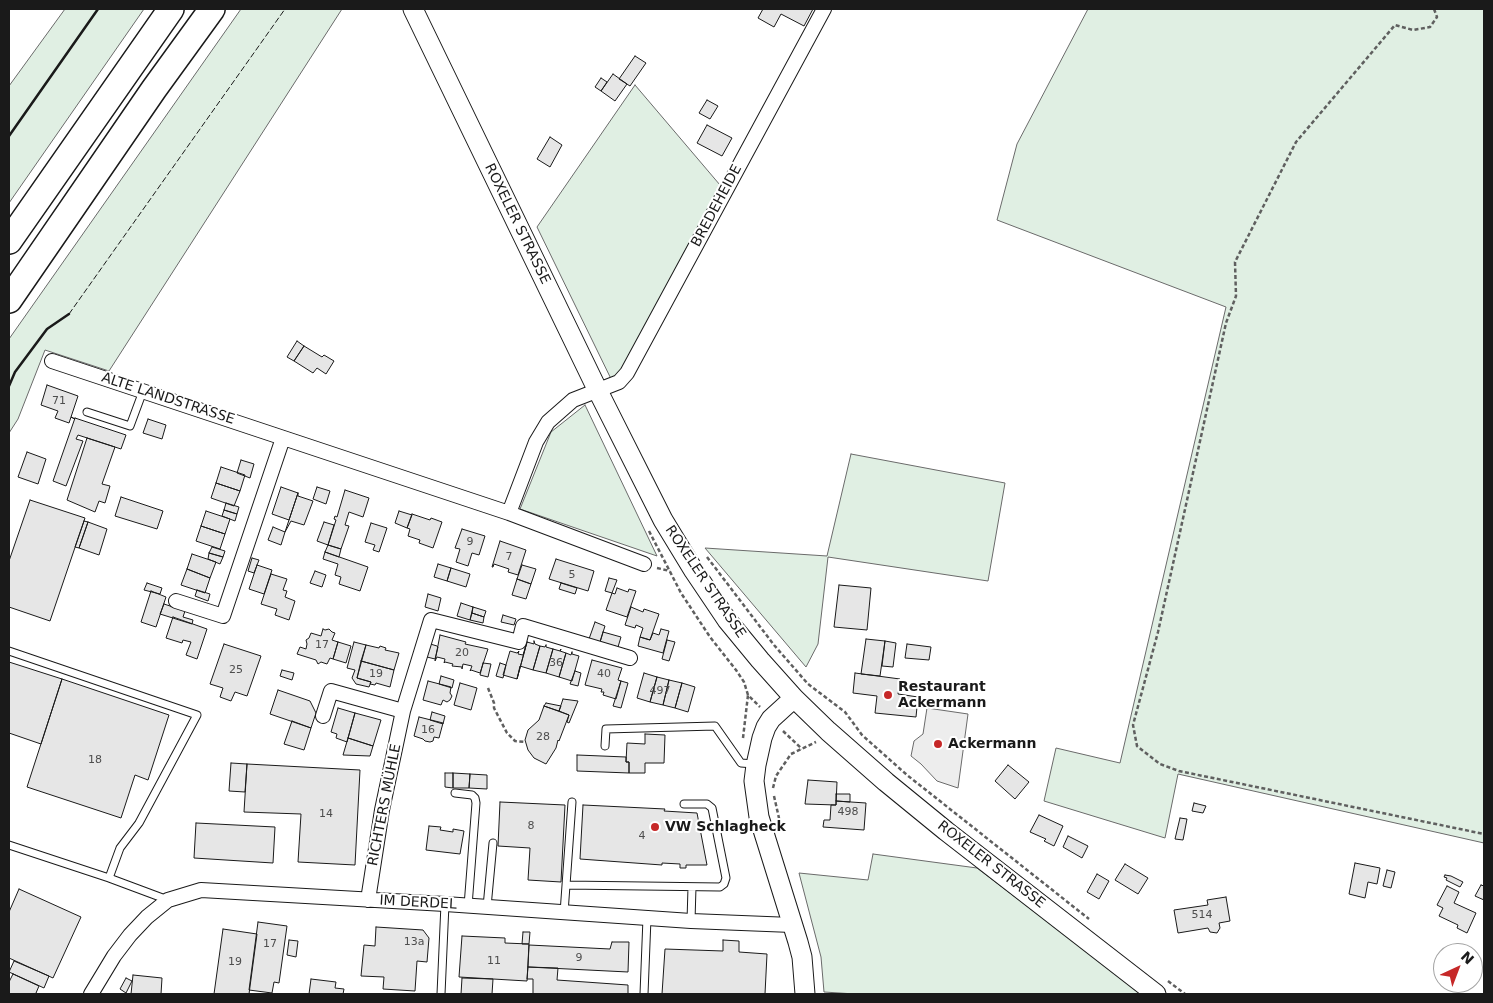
<!DOCTYPE html>
<html>
<head>
<meta charset="utf-8">
<style>
  body { margin:0 }
  #map { position:relative; width:1493px; height:1003px; overflow:hidden; background:#fff; font-family:"DejaVu Sans",sans-serif }
  canvas { display:block }
  .frame { position:absolute; inset:0; border:10px solid #1a1a1a; pointer-events:none }
  .north { position:absolute; left:1433px; top:943px; width:50px; height:50px; box-sizing:border-box; background:#fff; border:1px solid #a3a3a3; border-radius:50%; rotate:43deg; font-size:14px; font-weight:700; line-height:20px; text-align:center; color:#1a1a1a }
  .north::after { content:''; display:block; margin:auto; width:18px; height:22px; background:#c62828; clip-path:polygon(50% 0,100% 100%,50% 72%,0 100%) }
</style>
</head>
<body>
<div id="map">
<canvas width="1493" height="1003"></canvas>
<div class="frame"></div>
<div class="north">N</div>
</div>
<script>
const ctx = document.querySelector('canvas').getContext('2d');
ctx.lineJoin = 'round';
function fill(path, color) {
  ctx.fillStyle = color;
  ctx.fill(path, 'evenodd');
}
function shape(rows) {
  const path = new Path2D();
  for (const r of rows) {
    path.moveTo(r[0], r[1]);
    for (let i = 2; i < r.length; i += 2) path.lineTo(r[i], r[i + 1]);
  }
  return path;
}
function stroke(path, color, width, dash) {
  ctx.strokeStyle = color;
  ctx.lineWidth = width;
  ctx.lineCap = dash ? 'butt' : 'round';
  ctx.setLineDash(dash || []);
  ctx.stroke(path);
}
function write(font, color, halo, rows, align = 'center') {
  ctx.font = font + ' "DejaVu Sans",sans-serif';
  ctx.lineWidth = 4;
  ctx.setLineDash([]);
  ctx.textBaseline = 'middle';
  ctx.strokeStyle = halo;
  ctx.fillStyle = color;
  for (const [text, x, y, turn = 0] of rows) {
    ctx.save();
    ctx.translate(x, y);
    ctx.rotate((+turn || 0) * Math.PI / 180);
    ctx.textAlign = isNaN(turn) ? turn : align;
    if (halo) ctx.strokeText(text, 0, 0);
    ctx.fillText(text, 0, 0);
    ctx.restore();
  }
}
const green = shape([
  [65,9,144,9,9,203,9,86,65,9],
  [241,9,342,9,109,371,45,350,18,419,9,433,9,339,241,9],
  [1088,9,1484,9,1484,843,1178,774,1165,838,1044,801,1056,748,1120,763,1226,307,997,220,1017,144,1088,9],
  [635,85,720,185,614,385,537,227,635,85],
  [585,405,657,556,520,509,551,432,585,405],
  [851,454,1005,483,988,581,828,557,818,644,806,667,705,548,827,556,851,454],
  [873,854,977,868,1143,994,855,994,824,992,821,957,799,873,868,880,873,854]
]);
fill(green, '#e0efe3');
stroke(green, '#6a6a6a', 1);
const parking = shape([
  [927,708,968,714,958,788,937,781,921,764,911,756,914,741,923,734,927,708]
]);
fill(parking, '#ededed');
stroke(parking, '#6a6a6a', 1);
const building = shape([
  [763,9,813,9,804,26,781,14,774,27,758,18,763,9],
  [635,56,646,63,630,86,619,79,635,56],
  [613,74,627,84,615,101,601,91,613,74],
  [601,78,607,82,601,91,595,87,601,78],
  [707,100,718,106,710,119,699,113,707,100],
  [707,125,732,138,722,156,697,143,707,125],
  [550,137,562,145,550,167,537,159,550,137],
  [297,341,304,346,294,361,287,357,297,341],
  [304,346,322,357,324,355,334,361,326,374,317,368,313,373,294,361,304,346],
  [47,385,78,396,71,417,75,419,71,417,69,423,55,418,58,411,41,405,47,385],
  [75,418,126,435,121,449,78,435,76,439,83,441,66,486,53,481,75,418],
  [148,419,166,425,162,439,143,433,148,419],
  [87,438,115,447,102,484,110,486,105,503,99,501,95,512,67,500,87,438],
  [27,452,46,459,38,484,18,477,27,452],
  [241,460,254,464,250,478,237,473,241,460],
  [221,467,245,475,240,491,216,483,221,467],
  [216,483,240,491,234,506,211,498,216,483],
  [281,487,298,493,289,520,272,514,281,487],
  [317,487,330,491,326,504,313,499,317,487],
  [345,490,369,498,363,517,349,512,345,525,349,526,341,549,328,545,336,520,334,519,335,516,337,517,345,490],
  [298,493,298,496,313,501,304,525,291,521,285,532,298,493],
  [121,497,163,511,157,529,115,516,121,497],
  [30,500,85,518,50,621,9,607,9,561,30,500],
  [226,503,239,507,237,514,224,510,226,503],
  [224,510,237,514,235,521,222,516,224,510],
  [206,511,230,519,225,534,201,526,206,511],
  [399,511,412,515,407,528,395,523,399,511],
  [412,514,430,520,431,518,442,522,433,548,419,543,420,540,408,536,410,529,407,528,412,514],
  [84,521,88,522,79,548,75,547,84,521],
  [88,522,107,529,99,555,79,548,88,522],
  [324,522,334,525,328,545,317,541,324,522],
  [371,523,387,528,379,552,373,550,375,545,365,542,371,523],
  [201,526,225,534,220,549,196,541,201,526],
  [273,527,285,532,281,545,268,540,273,527],
  [462,529,485,536,479,555,472,553,468,566,456,562,460,549,455,548,462,529],
  [500,541,526,550,518,575,508,572,509,569,494,564,493,567,492,567,500,541],
  [328,545,341,549,339,557,325,552,328,545],
  [212,547,225,551,223,557,209,553,212,547],
  [325,552,368,567,360,591,339,584,341,577,335,575,338,564,323,559,325,552],
  [209,553,223,557,220,564,208,559,209,553],
  [192,554,216,562,210,578,187,569,192,554],
  [252,558,259,560,254,573,248,571,252,558],
  [556,559,594,571,588,591,549,579,556,559],
  [438,564,451,568,447,581,434,577,438,564],
  [257,565,272,570,264,594,249,589,257,565],
  [522,565,536,569,531,584,517,579,522,565],
  [451,568,470,574,466,587,447,581,451,568],
  [187,569,210,578,205,593,181,585,187,569],
  [315,571,326,575,322,587,310,583,315,571],
  [271,574,287,579,283,590,287,591,285,597,295,601,289,620,275,615,277,609,261,604,271,574],
  [609,578,617,580,612,593,605,591,609,578],
  [517,579,531,584,526,599,512,595,517,579],
  [147,583,162,588,160,594,144,590,147,583],
  [561,583,577,588,575,594,559,589,561,583],
  [839,585,871,588,867,630,834,627,839,585],
  [617,588,628,592,629,589,636,591,627,617,606,610,612,593,615,594,617,588],
  [197,590,210,594,208,601,195,596,197,590],
  [151,591,166,597,156,627,141,622,151,591],
  [428,594,441,598,438,611,425,607,428,594],
  [461,603,473,607,470,620,457,616,461,603],
  [164,604,185,611,183,617,193,620,192,624,160,614,164,604],
  [473,607,486,611,484,617,472,613,473,607],
  [631,607,643,612,644,609,659,614,650,640,640,637,643,628,636,625,635,628,625,625,631,607],
  [472,613,484,617,483,623,470,620,472,613],
  [503,615,516,619,514,625,501,622,503,615],
  [173,617,207,629,197,659,186,655,191,642,183,640,182,643,166,638,173,617],
  [595,622,605,626,600,642,589,639,595,622],
  [323,629,325,630,329,629,332,632,335,633,332,640,338,642,333,659,330,658,327,664,321,662,318,664,316,660,297,654,300,647,306,649,307,644,306,640,309,638,311,633,321,636,323,629],
  [661,629,669,631,663,653,638,646,640,637,650,640,653,633,659,635,661,629],
  [603,632,621,637,618,647,600,642,603,632],
  [440,635,466,642,465,644,488,649,480,673,471,670,470,671,472,666,463,664,462,669,462,667,452,666,453,664,445,662,444,663,445,659,437,657,435,661,440,635],
  [866,639,885,641,880,676,861,674,866,639],
  [667,640,675,642,669,661,662,659,667,640],
  [534,641,535,644,540,646,533,670,520,666,517,679,527,642,534,644,534,641],
  [885,641,896,643,893,667,882,666,885,641],
  [338,642,351,646,346,663,333,659,338,642],
  [354,642,366,645,357,678,371,682,369,687,356,684,352,678,355,670,347,668,354,642],
  [527,642,517,679,503,675,510,651,517,653,519,651,518,654,523,655,527,642],
  [427,643,437,646,438,647,435,659,423,656,427,643],
  [224,644,261,656,247,696,235,692,231,701,220,697,223,688,210,684,224,644],
  [907,644,931,647,929,660,905,658,907,644],
  [366,645,379,648,380,646,386,648,385,650,399,653,394,670,361,661,366,645],
  [546,645,546,647,553,649,546,673,533,670,540,646,545,647,546,645],
  [553,649,560,651,561,649,560,651,566,653,559,677,546,673,553,649],
  [572,652,572,654,579,656,572,681,559,677,566,653,571,655,572,652],
  [592,660,622,668,618,680,621,681,616,699,603,695,604,692,601,692,602,689,585,685,592,660],
  [361,661,394,670,390,687,376,683,375,685,370,684,371,682,357,678,361,661],
  [9,662,62,679,41,744,9,733,9,662],
  [483,663,491,664,488,677,480,675,483,663],
  [500,663,506,665,503,678,496,676,500,663],
  [282,670,294,673,292,680,280,676,282,670],
  [575,671,581,673,578,686,570,684,575,671],
  [644,673,657,677,650,702,637,698,644,673],
  [855,673,900,679,898,694,918,697,916,717,875,713,877,696,853,693,855,673],
  [441,676,454,680,452,688,439,684,441,676],
  [657,677,669,680,663,705,650,702,657,677],
  [62,679,169,715,148,780,135,775,121,818,27,787,62,679],
  [669,680,682,683,675,708,663,705,669,680],
  [428,681,451,687,450,693,452,696,450,700,447,702,443,700,441,705,423,700,428,681],
  [621,681,628,683,621,708,613,706,621,681],
  [460,683,477,688,471,710,454,705,460,683],
  [682,683,695,687,688,712,675,708,682,683],
  [278,690,310,701,316,713,311,728,270,714,278,690],
  [563,699,578,701,569,723,567,722,569,715,559,711,563,699],
  [546,703,561,706,559,711,544,706,546,703],
  [544,706,569,715,559,741,558,740,556,748,546,764,534,758,528,750,525,740,528,730,539,720,544,706],
  [338,708,355,713,347,742,336,738,337,734,331,732,338,708],
  [432,712,445,716,443,724,430,720,432,712],
  [355,713,381,720,373,746,348,738,355,713],
  [419,717,443,723,439,738,434,737,433,741,430,742,425,741,423,739,414,736,419,717],
  [292,721,311,728,304,750,284,744,292,721],
  [645,734,665,735,664,763,645,763,645,773,629,773,629,762,626,762,627,743,645,744,645,734],
  [348,738,373,746,370,756,343,755,348,738],
  [577,755,626,757,626,762,629,762,629,773,577,771,577,755],
  [231,763,247,764,245,792,229,791,231,763],
  [247,764,360,770,355,865,298,862,301,814,244,812,247,764],
  [1008,765,1029,782,1015,799,995,781,1008,765],
  [445,773,453,773,453,788,445,787,445,773],
  [453,773,470,774,469,788,453,788,453,773],
  [470,774,487,775,487,789,469,788,470,774],
  [808,780,837,782,836,805,805,804,808,780],
  [836,794,850,794,850,802,836,801,836,794],
  [836,801,866,803,864,830,823,827,824,820,830,820,831,805,836,805,836,801],
  [500,802,565,805,561,882,528,880,530,848,498,846,500,802],
  [1194,803,1206,806,1203,813,1192,811,1194,803],
  [583,805,665,809,664,811,697,813,707,865,686,865,686,868,680,868,680,864,662,863,662,865,580,859,583,805],
  [1039,815,1063,826,1054,846,1044,841,1046,839,1030,832,1039,815],
  [1180,818,1187,819,1183,840,1175,839,1180,818],
  [196,823,275,827,273,863,194,858,196,823],
  [429,826,441,827,440,830,453,832,453,829,464,831,460,854,426,850,429,826],
  [1068,836,1088,846,1082,858,1063,847,1068,836],
  [1355,863,1380,868,1377,884,1368,882,1365,898,1349,894,1355,863],
  [1125,864,1148,878,1138,894,1115,880,1125,864],
  [1387,870,1395,872,1391,888,1383,886,1387,870],
  [1097,874,1109,881,1099,899,1087,892,1097,874],
  [1445,875,1451,876,1463,882,1460,887,1446,880,1447,878,1444,877,1445,875],
  [1481,885,1484,886,1484,900,1475,896,1481,885],
  [1447,886,1459,892,1454,903,1476,913,1467,933,1457,928,1458,925,1439,916,1443,908,1437,905,1447,886],
  [19,889,81,917,53,978,9,958,9,912,19,889],
  [1226,897,1230,921,1219,923,1220,928,1217,933,1210,932,1208,928,1178,933,1174,910,1208,905,1207,900,1226,897],
  [258,922,287,926,279,983,274,982,272,993,249,990,258,922],
  [376,927,423,930,429,938,427,962,417,961,415,991,383,989,384,977,361,976,364,945,375,946,376,927],
  [223,929,257,934,249,994,214,994,223,929],
  [523,932,530,932,529,944,522,944,523,932],
  [462,936,505,938,505,943,529,944,527,981,459,977,462,936],
  [289,940,298,941,296,957,287,955,289,940],
  [723,940,739,941,739,952,767,954,765,994,662,994,665,949,723,951,723,940],
  [612,942,629,942,628,972,528,967,529,945,610,949,612,942],
  [14,961,49,976,44,988,9,972,14,961],
  [528,967,558,968,557,980,628,985,628,994,533,994,533,979,527,979,528,967],
  [13,974,39,986,36,993,38,994,9,994,9,982,13,974],
  [133,975,162,978,161,994,131,994,133,975],
  [126,978,132,981,126,993,120,989,126,978],
  [462,978,493,979,492,994,461,994,462,978],
  [311,979,336,982,335,988,344,989,343,994,309,994,311,979]
]);
fill(building, '#e6e6e6');
stroke(building, '#1a1a1a', 1);
const lane = shape([
  [87,412,130,426,143,391],
  [9,651,197,715,139,823,120,848,109,878],
  [605,746,606,729,715,726,741,763,754,764],
  [455,793,472,795,475,798,476,803,468,906],
  [9,845,109,878,168,900],
  [566,885,720,887,724,884,726,878,712,808,707,804,684,804],
  [487,907,493,843],
  [564,913,572,802],
  [691,921,692,887],
  [441,994,445,904],
  [644,994,647,918]
]);
const street = shape([
  [52,361,509,513,644,564],
  [509,513,536,442,548,422,573,400,619,382,627,373,824,9],
  [176,601,223,616,283,438],
  [323,716,331,691,403,711],
  [368,900,382,810,403,711,431,620,519,642,523,626,630,658],
  [91,994,114,956,130,935,147,917,168,900,201,890,445,904,691,921,792,925]
]);
const secondary = shape([
  [413,9,598,391,663,520,694,571,727,620,760,660,794,698,828,731,886,782,946,831,1156,994],
  [794,698,771,719,766,727,762,738,756,765,754,781,759,817,798,942,802,957,805,994]
]);
const highway = shape([
  [9,241,171,9],
  [9,300,154,89,212,9]
]);
stroke(lane, '#1a1a1a', 9);
stroke(street, '#1a1a1a', 16);
stroke(secondary, '#1a1a1a', 21);
stroke(highway, '#1a1a1a', 28);
stroke(shape([
  [1434,9,1437,17,1430,27,1413,30,1395,25,1296,142,1235,262,1236,296,1226,323,1158,632,1133,725,1137,746,1160,764,1179,771,1484,834],
  [649,531,681,593,710,637,736,670,744,682,748,695,760,707],
  [707,557,774,645,808,684,845,712,862,735,907,775,1089,919],
  [657,568,670,571],
  [488,688,494,703,494,708,507,733,515,741,526,742],
  [783,731,802,749],
  [743,738,748,695],
  [773,788,776,776,791,754,816,742],
  [774,796,781,827],
  [1168,981,1185,994]
]), '#5f5f5f', 2.5, [4, 2.5]);
stroke(lane, '#fff', 7);
stroke(street, '#fff', 14);
stroke(secondary, '#fff', 19);
stroke(highway, '#fff', 25);
stroke(shape([
  [69,314,285,9]
]), '#1a1a1a', 1, [6, 2.5]);
stroke(shape([
  [9,136,98,9],
  [9,386,15,372,47,329,69,314]
]), '#1a1a1a', 2.5);
for (const [x, y, r, color] of [
  [888,695,5,"#c62828"],
  [938,744,5,"#c62828"],
  [655,827,5,"#c62828"]
]) {
  const dot = new Path2D();
  dot.arc(x, y, r, 0, 2 * Math.PI);
  ctx.fillStyle = color;
  ctx.fill(dot);
  stroke(dot, '#fff', 2);
}
write('11px', '#4d4d4d', null, [
  ["71",59,401],
  ["9",470,542],
  ["7",509,557],
  ["5",572,575],
  ["17",322,645],
  ["20",462,653],
  ["36",556,663],
  ["25",236,670],
  ["19",376,674],
  ["40",604,674],
  ["497",660,691],
  ["16",428,730],
  ["28",543,737],
  ["18",95,760],
  ["498",848,812],
  ["14",326,814],
  ["8",531,826],
  ["4",642,836],
  ["514",1202,915],
  ["13a",414,942],
  ["17",270,944],
  ["9",579,958],
  ["11",494,961],
  ["19",235,962]
]);
write('14px', '#1a1a1a', '#fff', [
  ["BREDEHEIDE",717,206,-62],
  ["ROXELER STRASSE",517,224,64],
  ["ALTE LANDSTRASSE",168,399,18],
  ["ROXELER STRASSE",705,582,56],
  ["RICHTERS MÜHLE",385,805,-79],
  ["ROXELER STRASSE",991,865,38],
  ["IM DERDEL",418,903,3]
]);
write('bold 14px', '#1a1a1a', '#fff', [
  ["Restaurant",898,687],
  ["Ackermann",898,703],
  ["Ackermann",948,744],
  ["VW Schlagheck",665,827]
], 'left');
</script>
</body>
</html>
